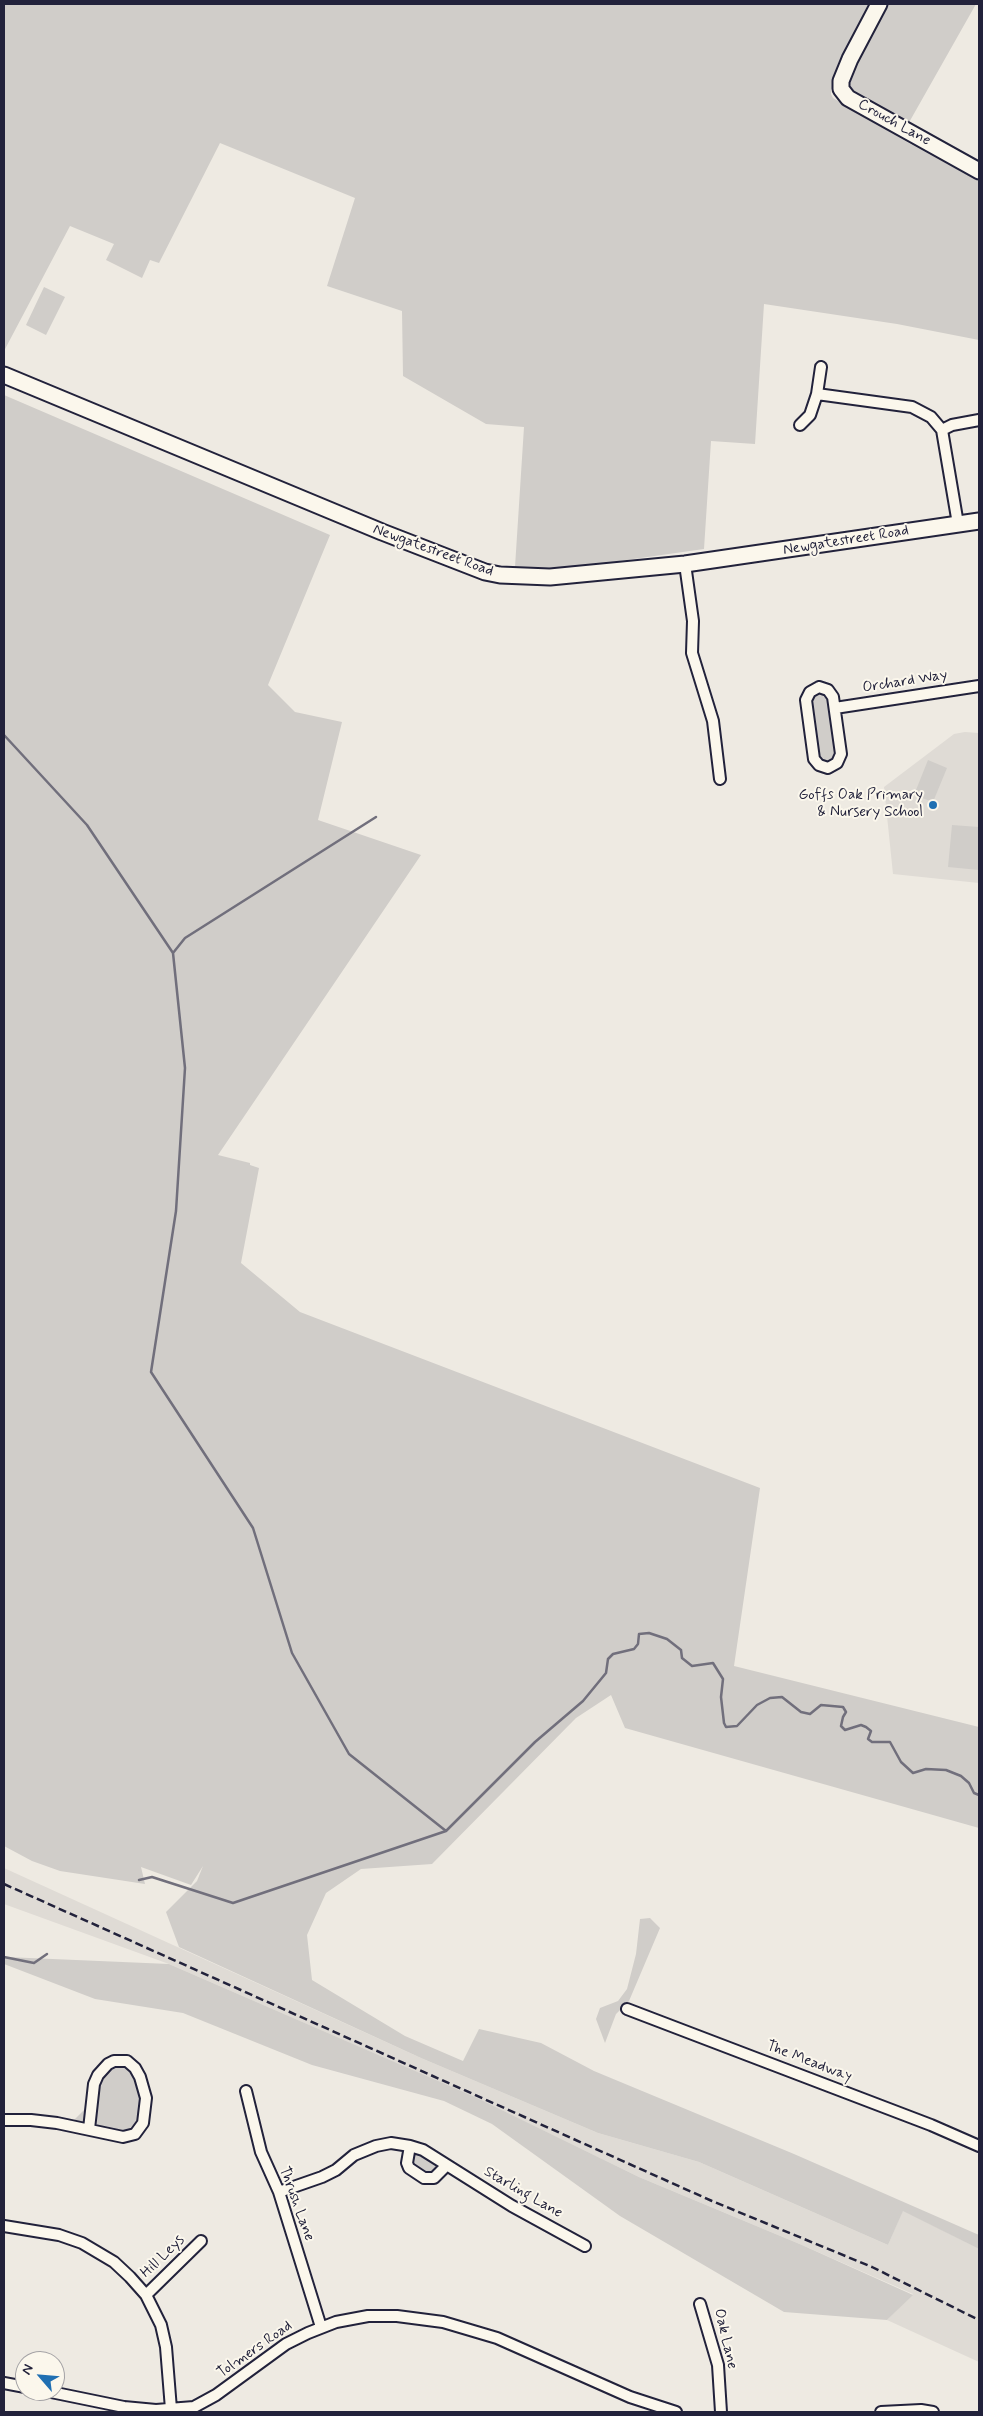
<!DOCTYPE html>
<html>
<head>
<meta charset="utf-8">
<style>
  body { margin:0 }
  #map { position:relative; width:983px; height:2416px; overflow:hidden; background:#eeeae2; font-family:Mynerve,sans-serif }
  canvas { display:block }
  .frame { position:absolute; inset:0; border:5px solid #22223b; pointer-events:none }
  .north { position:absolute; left:15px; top:2351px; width:50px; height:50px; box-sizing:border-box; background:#fbf7ec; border:1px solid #a4a2a5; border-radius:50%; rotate:297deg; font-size:14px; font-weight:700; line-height:20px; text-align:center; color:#22223b }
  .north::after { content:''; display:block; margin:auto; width:18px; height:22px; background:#1f6fb2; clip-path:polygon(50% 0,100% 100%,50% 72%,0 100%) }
</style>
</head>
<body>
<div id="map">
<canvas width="983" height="2416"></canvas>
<div class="frame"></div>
<div class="north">N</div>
</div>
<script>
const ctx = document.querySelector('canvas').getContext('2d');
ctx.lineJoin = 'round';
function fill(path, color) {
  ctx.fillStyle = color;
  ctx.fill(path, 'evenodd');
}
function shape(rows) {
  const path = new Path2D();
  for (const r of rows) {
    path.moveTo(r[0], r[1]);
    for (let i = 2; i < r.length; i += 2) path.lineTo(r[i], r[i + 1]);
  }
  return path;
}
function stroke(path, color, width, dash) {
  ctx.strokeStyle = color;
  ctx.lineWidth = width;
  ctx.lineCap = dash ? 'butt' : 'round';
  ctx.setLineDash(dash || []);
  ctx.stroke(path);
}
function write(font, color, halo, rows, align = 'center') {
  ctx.font = font + ' Mynerve,sans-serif';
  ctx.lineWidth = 4;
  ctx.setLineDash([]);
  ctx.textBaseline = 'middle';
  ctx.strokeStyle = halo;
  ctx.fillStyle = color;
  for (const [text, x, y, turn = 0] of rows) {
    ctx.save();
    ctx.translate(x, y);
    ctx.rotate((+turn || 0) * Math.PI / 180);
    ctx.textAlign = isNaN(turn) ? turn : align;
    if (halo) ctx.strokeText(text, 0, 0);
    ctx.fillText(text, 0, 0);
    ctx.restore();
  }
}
fill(shape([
  [965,732,979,733,979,883,893,874,884,787,954,734],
  [4,1868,421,2058,598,2133,699,2162,888,2245,903,2210,979,2249,979,2362,887,2320,913,2294,802,2245,639,2177,474,2097,169,1964,4,1904]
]), '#dfdbd5');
fill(shape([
  [4,4,875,4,831,90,831,94,833,98,907,142,979,181,979,340,897,324,764,304,755,444,711,441,704,549,591,565,532,569,515,567,524,427,486,424,403,376,402,311,327,286,355,198,220,143,159,263,150,260,142,278,106,260,114,244,70,226,4,351,4,119,5,115,4,114],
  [888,4,976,4,907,126,851,94,847,82],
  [44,287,65,297,46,335,26,325],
  [4,395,330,535,268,685,295,712,342,722,318,820,421,855,218,1155,250,1163,250,1165,259,1168,241,1263,300,1312,760,1488,734,1666,979,1727,979,1828,625,1728,611,1695,576,1718,432,1864,361,1869,326,1893,307,1935,312,1980,405,2036,463,2061,479,2029,541,2043,594,2071,794,2154,979,2235,979,2249,903,2211,888,2245,699,2162,598,2133,421,2058,179,1947,166,1912,197,1881,203,1866,191,1885,141,1867,145,1884,60,1871,32,1861,4,1846],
  [818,693,825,694,829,698,837,754,834,761,827,764,819,759,811,702,814,696],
  [928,760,947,768,933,802,914,795],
  [952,825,979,827,979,870,948,867],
  [650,1918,660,1928,629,2001,616,2014,605,2043,596,2019,600,2008,618,2001,627,1989,636,1954,640,1919],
  [6,1957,169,1964,475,2097,639,2177,802,2245,913,2295,887,2320,784,2312,620,2216,492,2124,444,2101,312,2065,183,2013,95,1999,4,1964,4,1958],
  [121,2063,131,2068,142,2089,141,2121,130,2133,99,2128,95,2122,100,2077,110,2066],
  [87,2107,87,2121,81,2125,71,2123],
  [418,2153,422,2153,436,2164,435,2171,429,2176,411,2165,412,2158]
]), '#d0cdc9');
stroke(shape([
  [4,735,87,825,173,953,185,1068,176,1211,151,1372,253,1528,292,1653,349,1754,446,1831,535,1742,583,1701,606,1673,608,1659,613,1654,634,1649,638,1644,639,1634,649,1633,667,1639,681,1650,682,1658,692,1666,713,1663,723,1679,721,1697,724,1723,726,1727,737,1726,757,1705,770,1698,782,1697,801,1712,810,1714,821,1705,843,1707,846,1712,843,1717,841,1726,845,1730,861,1725,866,1727,871,1731,868,1739,872,1742,890,1742,901,1762,913,1773,926,1769,946,1770,961,1776,969,1783,974,1793,979,1795],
  [173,953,185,938,376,817],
  [139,1880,152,1877,233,1903,446,1831],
  [4,1957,34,1963,47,1954]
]), '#716f7c', 2.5);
const street = shape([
  [821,367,817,394,912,407,931,417,942,430,952,425,979,420],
  [800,425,810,415,817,394],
  [942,430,958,524],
  [685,564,693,621,692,653,713,721,720,779],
  [819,687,828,690,833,697,841,754,837,763,828,768,819,765,814,759,806,700,810,692,819,687],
  [835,708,979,686],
  [627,2009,931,2125,979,2146],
  [246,2091,261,2152,279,2192,321,2327],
  [4,2120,31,2120,57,2123,123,2137,135,2134,143,2123,146,2098,140,2077,135,2068,127,2061,114,2061,108,2064,98,2075,94,2084,89,2129],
  [410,2146,407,2163,409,2168,424,2178,434,2178,446,2166],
  [279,2192,322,2177,336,2170,354,2155,376,2146,391,2143,410,2146,423,2150,512,2206,585,2246],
  [4,2226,59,2235,82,2243,114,2262,130,2277,146,2295,161,2325,166,2347,171,2409],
  [146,2295,201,2241],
  [700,2304,718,2365,721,2412],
  [4,2383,25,2387],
  [46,2391,124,2407,156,2410,194,2407,216,2395,286,2344,308,2333,336,2322,368,2316,397,2316,443,2322,497,2338,630,2397,676,2412],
  [881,2412,921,2410,933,2412]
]);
const secondary = shape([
  [879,4,850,59,841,81,841,89,848,98,979,171],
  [4,375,382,532,485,572,500,575,550,577,685,564,979,521]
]);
stroke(street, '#22223b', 14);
stroke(secondary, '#22223b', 19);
stroke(street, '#fbf7ec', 10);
stroke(secondary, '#fbf7ec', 15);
stroke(shape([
  [4,1884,712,2201,872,2267,979,2320]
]), '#22223b', 2.5, [8, 4]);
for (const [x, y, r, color] of [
  [933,805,5,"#1f6fb2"]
]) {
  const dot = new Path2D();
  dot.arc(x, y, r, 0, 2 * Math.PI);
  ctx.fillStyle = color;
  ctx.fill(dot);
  stroke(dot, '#fbf7ec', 2);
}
write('15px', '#22223b', '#fbf7ec', [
  ["Crouch Lane",894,123,29],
  ["Newgatestreet Road",846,541,-9],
  ["Newgatestreet Road",433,551,20],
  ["Orchard Way",905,682,-9],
  ["The Meadway",809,2062,21],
  ["Starling Lane",523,2193,30],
  ["Thrush Lane",296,2204,70],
  ["Hill Leys",163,2257,-44],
  ["Oak Lane",725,2339,77],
  ["Tolmers Road",255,2350,-35]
]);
write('15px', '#22223b', '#fbf7ec', [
  ["Goffs Oak Primary",923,796],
  ["& Nursery School",923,813]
], 'right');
</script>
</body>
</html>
